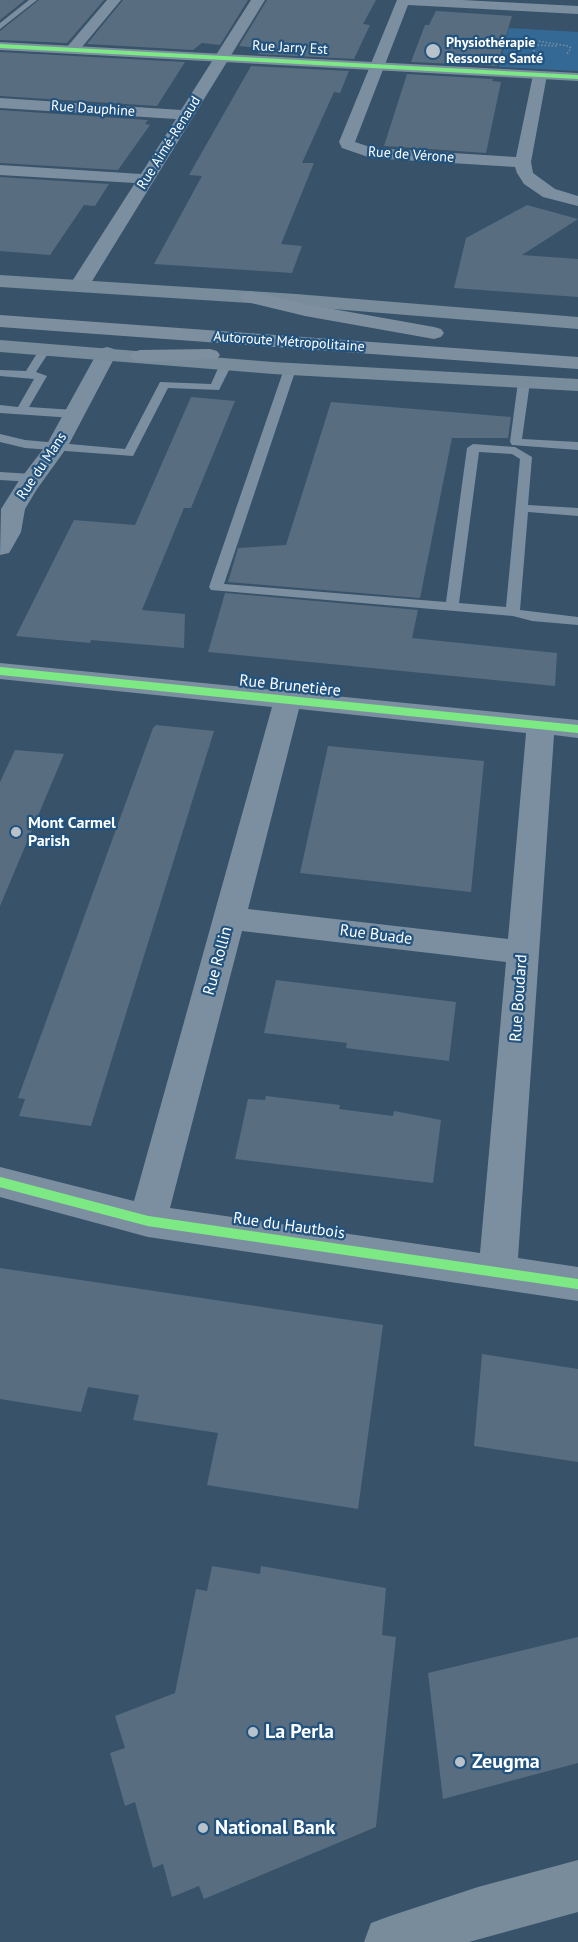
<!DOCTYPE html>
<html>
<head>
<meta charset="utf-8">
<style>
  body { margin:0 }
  canvas { display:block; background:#375269 }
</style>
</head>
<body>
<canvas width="578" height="1942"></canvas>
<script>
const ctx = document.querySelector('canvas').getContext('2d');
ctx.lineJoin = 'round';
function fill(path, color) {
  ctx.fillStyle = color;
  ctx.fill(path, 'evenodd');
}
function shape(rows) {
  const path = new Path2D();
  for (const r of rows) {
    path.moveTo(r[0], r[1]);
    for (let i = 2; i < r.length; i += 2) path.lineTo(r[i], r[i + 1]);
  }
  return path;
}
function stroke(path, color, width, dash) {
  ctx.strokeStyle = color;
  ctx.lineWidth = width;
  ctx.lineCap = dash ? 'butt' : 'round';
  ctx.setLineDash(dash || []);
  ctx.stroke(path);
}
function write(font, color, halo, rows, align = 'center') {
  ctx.font = font + ' "PT Sans",sans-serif';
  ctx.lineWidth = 4.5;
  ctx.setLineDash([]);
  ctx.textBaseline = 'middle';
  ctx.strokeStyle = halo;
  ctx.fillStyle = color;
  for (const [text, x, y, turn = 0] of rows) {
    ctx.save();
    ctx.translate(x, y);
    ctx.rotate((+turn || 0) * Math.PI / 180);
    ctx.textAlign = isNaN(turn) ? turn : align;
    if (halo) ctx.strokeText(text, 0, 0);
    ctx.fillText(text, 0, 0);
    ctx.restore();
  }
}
fill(shape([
  [509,28,578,32,578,71,499,67]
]), '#356995');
fill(shape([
  [0,0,25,0,0,20],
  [39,0,104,0,67,43,0,40,0,31],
  [123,0,248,0,220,45,202,43,193,50,87,44],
  [267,0,376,0,363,24,370,25,354,59,258,54,259,48,239,46],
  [436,11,512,16,497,66,411,62,425,25,429,25],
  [0,52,185,62,157,106,0,96],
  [251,66,349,71,340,93,334,92,302,163,314,163,281,244,302,246,292,273,154,264,202,176,189,175],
  [407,74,493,79,492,81,501,82,486,153,384,146],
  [0,110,148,120,145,124,150,125,118,170,0,163],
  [0,177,109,184,95,206,84,205,50,255,0,251],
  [527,205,578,219,522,255,578,259,578,297,454,288,466,238],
  [191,397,235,401,191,508,184,508,142,610,185,614,184,648,91,640,90,643,16,636,74,520,135,525],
  [331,402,511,417,508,438,452,438,420,598,228,582,238,548,286,545],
  [225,593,418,610,412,638,557,653,555,686,208,652],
  [156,725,214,731,91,1126,19,1116,25,1099,18,1098,153,728],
  [328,746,484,761,471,892,300,873],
  [15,750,64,754,0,906,0,782],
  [276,980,456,1002,449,1061,346,1048,347,1043,264,1033],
  [266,1096,340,1105,339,1109,393,1116,394,1111,441,1120,433,1183,235,1159,248,1099,265,1100],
  [0,1268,383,1325,358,1509,207,1485,218,1433,133,1420,139,1395,88,1387,81,1412,0,1399],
  [482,1354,578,1369,578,1462,474,1446],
  [212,1566,260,1574,261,1566,386,1588,382,1635,396,1637,376,1827,204,1899,199,1886,172,1897,163,1864,153,1868,135,1802,125,1806,110,1753,125,1748,115,1716,175,1693,196,1589,207,1591],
  [578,1637,578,1763,443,1799,428,1673]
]), '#586d7f');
stroke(shape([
  [534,45,557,46],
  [534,55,534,43,537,41,568,46,571,48,567,54]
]), '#7c8fa0', 1.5, [1.5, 2]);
fill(shape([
  [29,0,37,0,0,29,0,23,29,0],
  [45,346,51,349,36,372,47,376,29,407,74,410,80,414,74,418,0,413,0,405,18,407,34,379,0,376,0,370,26,371,41,347,45,346],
  [226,361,232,364,219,390,168,388,133,456,25,448,0,442,0,434,25,440,125,449,160,382,211,384,220,364,226,361],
  [290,366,296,369,224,584,446,602,467,448,473,444,515,447,532,457,528,505,578,508,578,516,528,512,520,610,578,617,578,625,532,621,513,616,211,590,209,587,284,369,290,366],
  [479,452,512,454,520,459,506,607,459,603,479,452],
  [524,379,530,382,522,439,578,442,578,450,512,445,510,442,518,382,524,379],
  [0,472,32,474,38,478,32,482,0,480,0,472]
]), '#7c8fa0');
fill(shape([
  [107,0,121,0,77,53,67,53,65,50,67,47,107,0],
  [251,0,265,0,89,286,86,290,79,292,72,290,69,286,135,183,0,175,0,165,141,174,176,119,0,108,0,98,181,110,251,0],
  [397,0,462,0,578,6,578,14,408,5,355,142,373,148,516,157,533,75,535,72,545,72,547,75,531,162,533,173,555,189,578,196,578,206,543,197,524,184,517,173,515,167,371,158,342,148,339,142,397,0],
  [107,347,114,349,117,353,68,446,37,489,25,509,21,532,12,548,9,553,0,555,1,509,18,482,47,444,97,353,100,349,107,347],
  [0,663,578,720,578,738,554,735,518,1258,578,1267,578,1301,148,1237,0,1197,0,1167,134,1201,272,707,0,679,0,663],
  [299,709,526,733,508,939,248,909,299,709],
  [242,931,506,962,480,1253,170,1208,242,931]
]), '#7c8fa0');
fill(shape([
  [0,42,578,73,578,81,0,50,0,42]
]), '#7c8fa0');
fill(shape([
  [0,275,296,294,578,317,578,329,296,306,0,287,0,275],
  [0,340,273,362,578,379,578,391,273,374,0,352,0,340],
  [578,1860,578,1912,469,1942,364,1942,371,1923,390,1916,478,1887,578,1860]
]), '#788c9b');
fill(shape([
  [250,291,305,304,434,327,441,329,444,333,441,337,434,339,305,316,243,301,240,297,243,293,250,291],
  [0,315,578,357,578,369,0,327,0,315],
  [210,349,217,351,220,355,217,359,140,362,133,360,130,356,133,352,140,350,210,349]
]), '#7e90a0');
stroke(shape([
  [0,46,578,77]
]), '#7ce984', 4);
stroke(shape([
  [0,671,578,729]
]), '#7ce984', 8);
stroke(shape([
  [0,1182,148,1221,578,1284]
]), '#7ce984', 10);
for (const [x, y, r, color] of [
  [433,51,8,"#b9c2ca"],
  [16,832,6,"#b9c2ca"],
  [253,1732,6,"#b9c2ca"],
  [460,1762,6,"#b9c2ca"],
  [203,1828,6,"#b9c2ca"]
]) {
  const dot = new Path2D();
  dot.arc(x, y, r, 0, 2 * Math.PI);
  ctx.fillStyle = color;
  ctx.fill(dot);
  stroke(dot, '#22537e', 2);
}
write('bold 14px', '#fff', '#22537e', [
  ["Physiothérapie",446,43],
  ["Ressource Santé",446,59]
], 'left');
write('14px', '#fff', '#22537e', [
  ["Rue Jarry Est",290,48,3],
  ["Rue Dauphine",93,109,4],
  ["Rue Aimé-Renaud",169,143,-58],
  ["Rue de Vérone",411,155,4],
  ["Autoroute Métropolitaine",289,342,4],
  ["Rue du Mans",42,466,-56]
]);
write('16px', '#fff', '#22537e', [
  ["Rue Brunetière",290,686,6],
  ["Rue Buade",376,935,7],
  ["Rue Rollin",218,961,-75],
  ["Rue Boudard",519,998,-86],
  ["Rue du Hautbois",289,1226,8]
]);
write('bold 16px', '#fff', '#22537e', [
  ["Mont Carmel",28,823],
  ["Parish",28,841]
], 'left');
write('bold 20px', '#fff', '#22537e', [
  ["La Perla",265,1732],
  ["Zeugma",472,1762],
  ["National Bank",215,1828]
], 'left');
</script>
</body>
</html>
